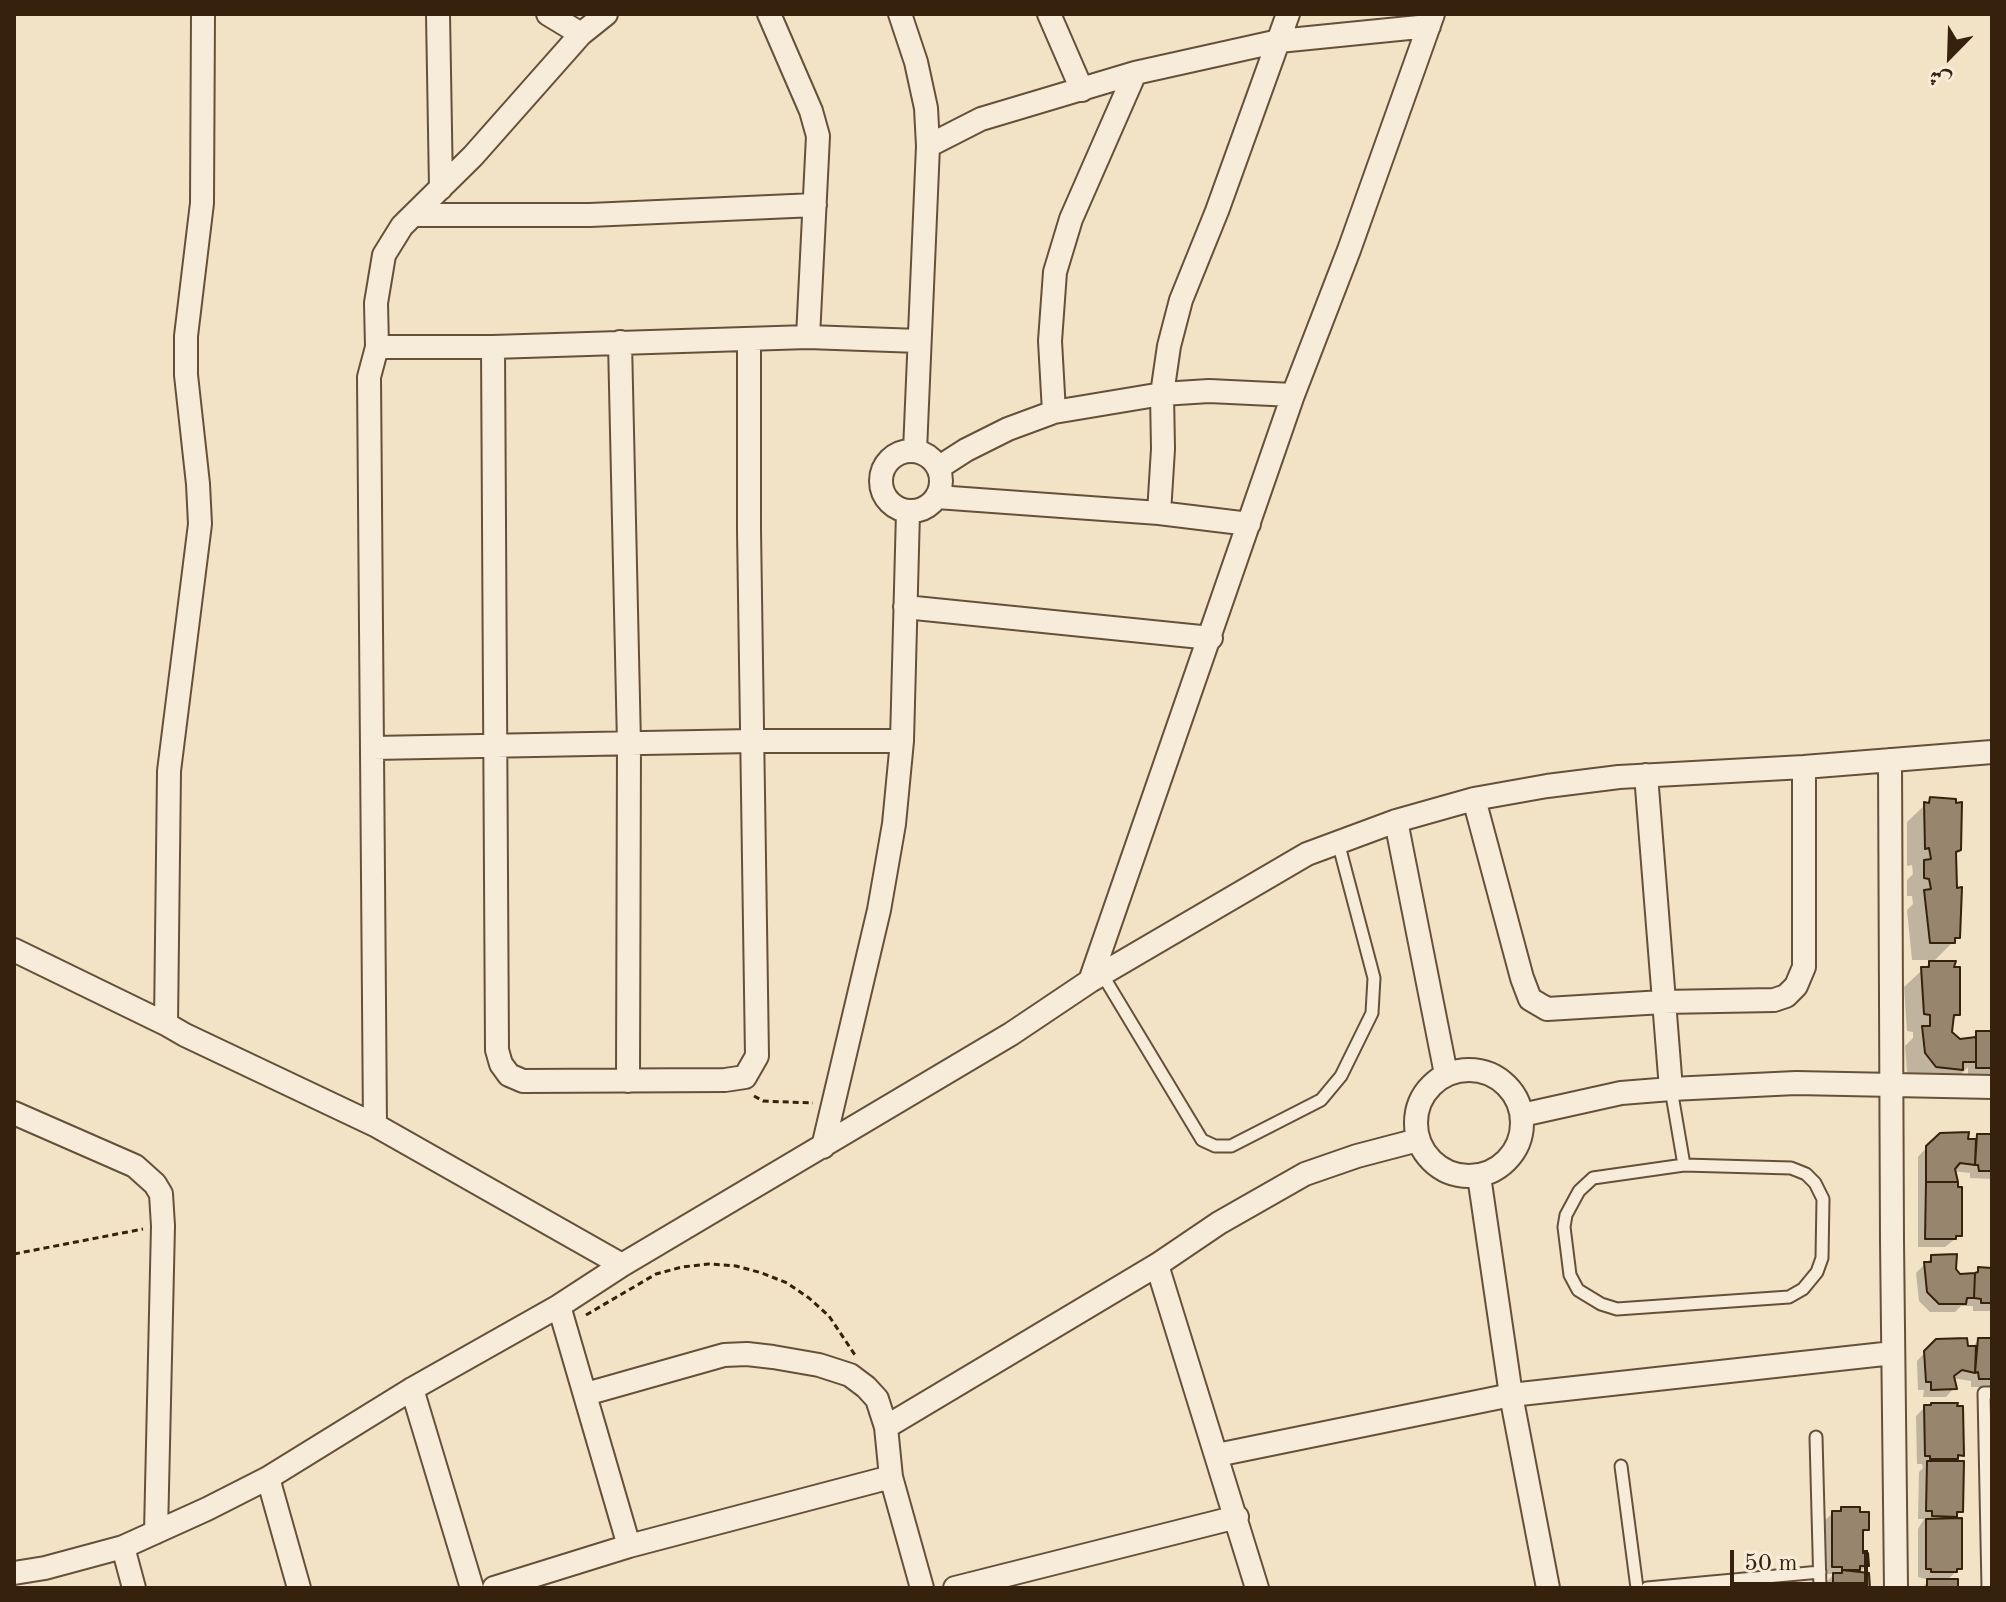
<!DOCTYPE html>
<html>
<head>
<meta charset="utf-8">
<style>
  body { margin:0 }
  #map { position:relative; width:2006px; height:1602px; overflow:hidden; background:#f2e2c6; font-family:"Old Standard TT",Amiri,serif }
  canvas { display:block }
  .frame { position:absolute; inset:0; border:16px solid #36210c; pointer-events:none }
  .north { position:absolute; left:1910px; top:16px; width:80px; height:80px; -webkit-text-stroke:6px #f7ecda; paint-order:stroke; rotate:203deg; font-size:22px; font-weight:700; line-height:32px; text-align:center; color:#36210c }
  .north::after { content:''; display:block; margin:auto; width:28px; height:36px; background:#36210c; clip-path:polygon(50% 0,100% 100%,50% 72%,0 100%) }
  .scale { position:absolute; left:1730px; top:1550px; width:138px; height:36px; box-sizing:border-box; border:4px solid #36210c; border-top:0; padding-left:10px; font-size:24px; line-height:28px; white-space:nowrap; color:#36210c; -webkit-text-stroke:6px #f7ecda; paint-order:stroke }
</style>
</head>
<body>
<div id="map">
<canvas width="2006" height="1602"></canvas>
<div class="frame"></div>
<div class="north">ش</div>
<div class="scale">50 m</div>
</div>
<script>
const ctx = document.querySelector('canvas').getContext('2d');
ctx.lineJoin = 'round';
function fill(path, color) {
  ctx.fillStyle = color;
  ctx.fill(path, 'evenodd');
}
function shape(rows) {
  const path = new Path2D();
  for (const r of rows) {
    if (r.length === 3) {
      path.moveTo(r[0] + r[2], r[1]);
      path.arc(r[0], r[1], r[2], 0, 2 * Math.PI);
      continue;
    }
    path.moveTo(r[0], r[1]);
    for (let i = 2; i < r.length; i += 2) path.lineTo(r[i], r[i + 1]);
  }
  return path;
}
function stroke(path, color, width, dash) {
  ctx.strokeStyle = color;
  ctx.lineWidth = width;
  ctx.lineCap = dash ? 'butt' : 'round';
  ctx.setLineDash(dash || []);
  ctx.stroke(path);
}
fill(shape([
  [1931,799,1959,849,1954,854,1958,937,1932,963,1958,1014,1952,1021,1950,1033,1959,1041,1970,1040,1977,1033,1992,1033,1992,1076,1968,1076,1968,1067,1956,1079,1918,1085,1907,1072,1905,1046,1913,1038,1913,1032,1907,1031,1904,987,1933,960,1912,960,1907,910,1913,904,1912,896,1907,896,1907,880,1913,874,1912,865,1907,866,1907,822],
  [1977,1136,1992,1136,1992,1179,1970,1178,1970,1173,1953,1171,1960,1235,1945,1247,1918,1247,1918,1157,1927,1147,1973,1141],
  [1932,1257,1954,1269,1959,1277,1973,1275,1979,1269,1992,1270,1992,1311,1973,1311,1973,1306,1961,1306,1955,1312,1930,1312,1919,1301,1916,1273],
  [1979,1340,1992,1340,1992,1387,1971,1387,1971,1381,1952,1378,1954,1388,1946,1397,1923,1397,1924,1390,1918,1390,1917,1361,1927,1350,1971,1348],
  [1925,1407,1962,1455,1953,1463,1961,1511,1952,1520,1960,1568,1946,1581,1956,1588,1922,1588,1929,1580,1918,1577,1918,1529,1924,1519,1918,1519,1919,1472,1923,1468,1922,1464,1917,1464,1916,1416],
  [1842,1509,1867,1529,1861,1535,1861,1555,1867,1565,1857,1575,1868,1588,1825,1588,1825,1583,1834,1574,1825,1574,1824,1521,1833,1513,1838,1513]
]), '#0003');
const building = shape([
  [1930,797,1956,799,1956,803,1962,802,1961,850,1956,852,1957,888,1962,887,1960,938,1955,938,1955,943,1930,943,1924,890,1931,889,1929,879,1924,878,1924,860,1931,859,1929,848,1925,849,1924,802,1929,803,1930,797],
  [1929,961,1956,961,1954,967,1960,967,1960,1015,1954,1015,1952,1032,1960,1039,1976,1037,1976,1062,1963,1062,1963,1070,1936,1067,1925,1053,1922,1026,1930,1026,1930,1015,1924,1014,1921,967,1929,967,1929,961],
  [1976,1031,1992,1031,1992,1068,1976,1068,1976,1031],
  [1969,1132,1968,1139,1976,1139,1975,1165,1960,1163,1955,1169,1958,1182,1926,1182,1926,1146,1940,1133,1969,1132],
  [1977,1134,1992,1134,1992,1171,1979,1171,1978,1165,1975,1165,1977,1134],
  [1926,1182,1958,1182,1958,1187,1962,1187,1962,1236,1956,1236,1956,1239,1925,1239,1926,1182],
  [1957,1254,1956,1269,1960,1274,1975,1273,1974,1298,1967,1298,1966,1304,1939,1304,1927,1292,1924,1262,1931,1262,1931,1255,1957,1254],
  [1978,1267,1992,1268,1992,1303,1981,1303,1981,1299,1974,1298,1975,1273,1978,1272,1978,1267],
  [1967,1338,1968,1346,1976,1346,1975,1373,1962,1370,1954,1376,1957,1389,1931,1390,1931,1382,1926,1382,1924,1351,1936,1339,1967,1338],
  [1978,1338,1992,1338,1992,1379,1979,1379,1978,1372,1975,1373,1978,1338],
  [1931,1403,1958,1403,1957,1406,1963,1406,1964,1456,1958,1455,1958,1459,1930,1459,1930,1456,1925,1456,1924,1405,1931,1405,1931,1403],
  [1927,1461,1964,1461,1963,1512,1957,1512,1957,1517,1932,1516,1932,1511,1926,1511,1927,1461],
  [1841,1507,1860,1507,1860,1512,1869,1512,1869,1530,1863,1530,1863,1553,1868,1553,1869,1566,1860,1566,1860,1570,1842,1570,1842,1567,1832,1567,1832,1511,1841,1511,1841,1507],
  [1962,1518,1962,1569,1957,1569,1957,1572,1931,1572,1931,1569,1926,1569,1926,1519,1962,1518],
  [1842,1570,1869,1573,1870,1588,1833,1588,1833,1573,1842,1573,1842,1570],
  [1927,1579,1958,1579,1958,1588,1927,1588,1927,1579]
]);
fill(building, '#98856d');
stroke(building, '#36210c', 2);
const service = shape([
  [1102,974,1202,1140,1215,1146,1231,1146,1321,1100,1341,1076,1372,1013,1374,978,1338,842],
  [1671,1089,1684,1165],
  [1684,1165,1791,1168,1806,1174,1815,1183,1823,1199,1822,1258,1817,1272,1803,1289,1789,1297,1617,1309,1601,1304,1578,1290,1570,1275,1564,1227,1566,1215,1579,1191,1593,1178,1684,1165],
  [1816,1437,1820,1588],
  [1621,1466,1637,1588],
  [1647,1588,1820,1572],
  [1988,1588,1984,1393,1992,1393]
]);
const minor = shape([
  [438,14,441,188],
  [548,14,581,34],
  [769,14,811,111,818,136,808,337],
  [900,14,916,62,926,108,928,146,915,451],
  [1049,14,1082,90],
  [928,146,981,119,1135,73,1279,41,1429,26],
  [414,215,590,215,815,205],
  [620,342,629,744,628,1081],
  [377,347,493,347,808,337,919,341],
  [493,347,497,1050,501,1064,509,1075,523,1081,725,1080,745,1077,757,1056,749,530,749,339],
  [1054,412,1050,341,1055,272,1071,219,1135,73],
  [911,481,30],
  [938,468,966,450,1008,429,1054,412,1162,394,1209,391,1293,395],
  [937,497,1159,513,1249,524],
  [1159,513,1163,449,1162,394,1169,346,1181,300,1217,211,1288,14],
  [905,607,1211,638],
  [373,748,752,741,902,741],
  [1890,760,1892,1241,1896,1588],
  [1646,775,1671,1089],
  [1474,799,1522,978,1530,999,1547,1009,1663,1002,1774,1000,1786,996,1796,986,1804,967,1804,767],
  [1396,821,1446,1074],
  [14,950,166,1024,185,1035,375,1125,622,1265],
  [1090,981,1293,395,1349,250,1433,14],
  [166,1024,169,771,200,524,198,484,186,375,186,336,202,203,203,14],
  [1469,1123,53],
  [14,1113,135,1166,155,1184,161,1194,163,1226,156,1532],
  [1522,1115,1621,1093,1671,1089,1796,1083,1992,1087],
  [375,1125,369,377,377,347,376,303,384,255,402,226,473,156,581,34,606,14],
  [823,1147,879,910,894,824,902,741,908,512],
  [1479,1176,1511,1395,1548,1588],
  [1157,1265,1257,1588],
  [559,1306,629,1546],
  [412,1389,472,1588],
  [586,1394,724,1355,747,1354,773,1357,819,1365,850,1375,866,1387,877,1399,886,1427,891,1477,922,1588],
  [886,1427,1157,1265,1219,1223,1305,1174,1357,1156,1418,1140],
  [1217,1455,1511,1395,1893,1353],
  [268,1478,299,1588],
  [123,1547,134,1588],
  [14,1573,45,1568,123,1547,207,1509,268,1478,412,1389,559,1306,622,1265,1011,1034,1090,981,1307,854,1396,821,1474,799,1547,786,1619,777,1804,767,1992,752],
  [494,1588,629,1546,891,1477],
  [955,1588,1237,1517]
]);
stroke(service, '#65513a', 15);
stroke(minor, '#65513a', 26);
stroke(shape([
  [754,1096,763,1101,813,1103],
  [14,1254,143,1229],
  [586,1315,656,1274,682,1267,709,1264,736,1266,762,1273,787,1283,809,1298,829,1316,855,1355]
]), '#36210c', 3, [6, 4]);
stroke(service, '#f7ecda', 11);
stroke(minor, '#f7ecda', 22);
</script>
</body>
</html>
